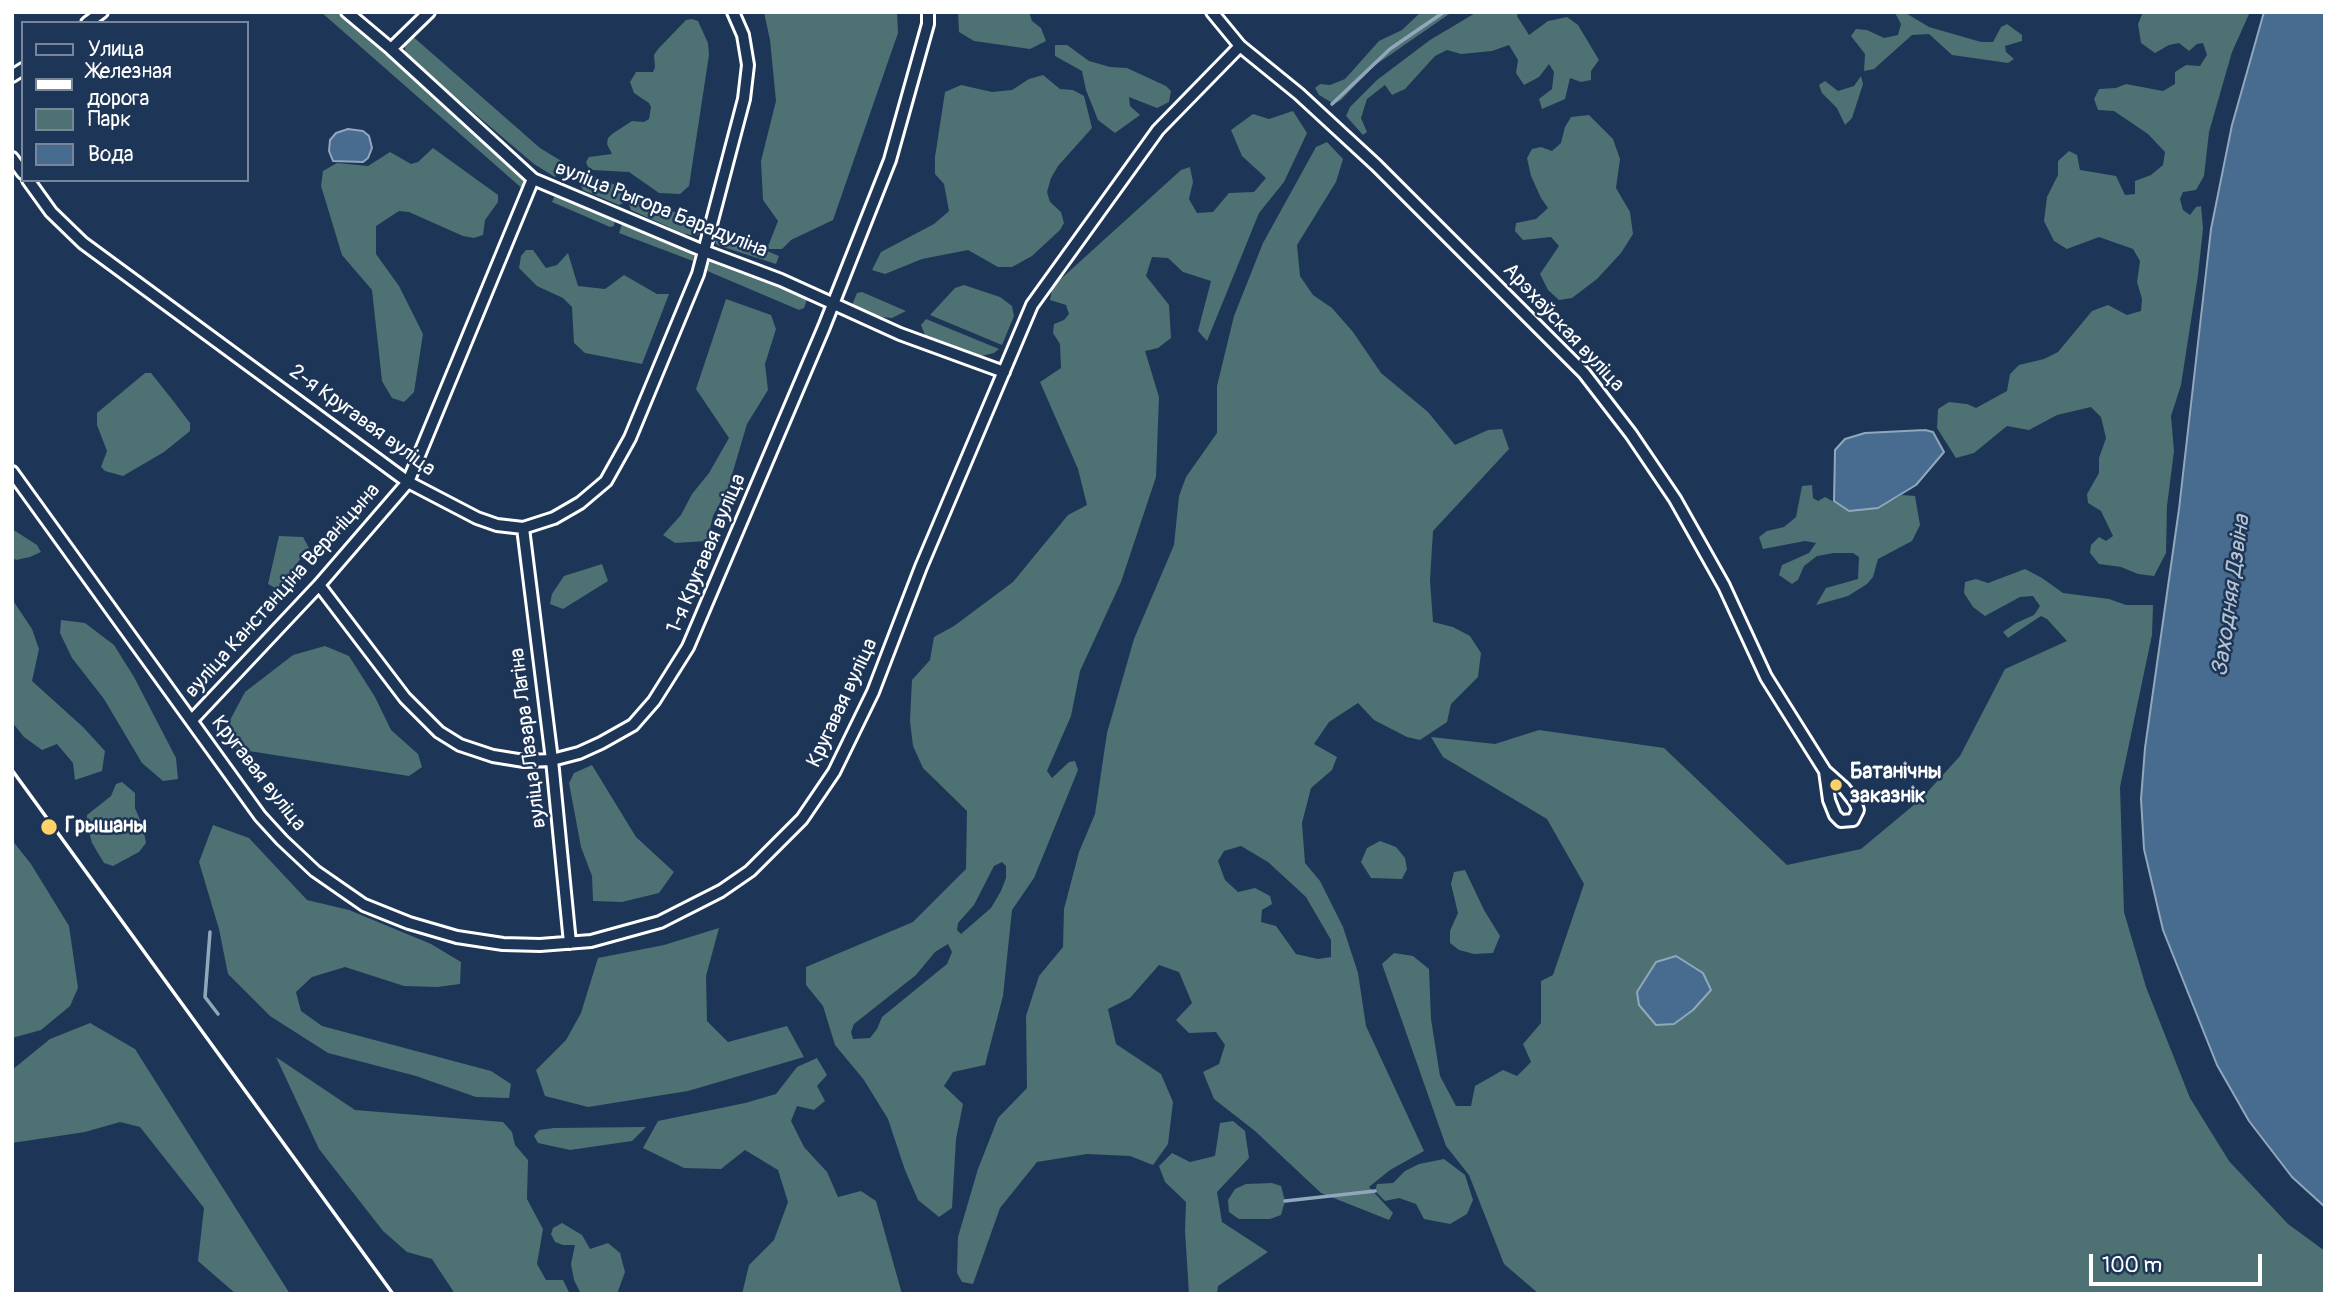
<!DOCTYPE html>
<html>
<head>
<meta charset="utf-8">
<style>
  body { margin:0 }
  #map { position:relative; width:2337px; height:1306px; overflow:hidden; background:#1d3557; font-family:Pangolin,sans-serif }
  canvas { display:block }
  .frame { position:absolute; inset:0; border:14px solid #fff; pointer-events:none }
  .legend { position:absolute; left:21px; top:21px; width:228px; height:161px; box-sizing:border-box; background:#1d3557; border:2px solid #77869a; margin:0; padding:9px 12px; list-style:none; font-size:21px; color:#fff }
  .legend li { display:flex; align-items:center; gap:14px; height:35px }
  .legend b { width:35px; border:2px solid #77869a }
  .scale { position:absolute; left:2089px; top:1254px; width:173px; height:32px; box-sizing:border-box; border:4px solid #fff; border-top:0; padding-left:9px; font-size:21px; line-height:24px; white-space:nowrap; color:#fff; -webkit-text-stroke:5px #1d3557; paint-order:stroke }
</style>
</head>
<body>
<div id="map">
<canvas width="2337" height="1306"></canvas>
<div class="frame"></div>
<ul class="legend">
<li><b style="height:9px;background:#1d3557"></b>Улица</li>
<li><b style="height:9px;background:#fff"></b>Железная дорога</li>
<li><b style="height:19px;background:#4e7173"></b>Парк</li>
<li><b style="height:19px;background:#486c8f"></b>Вода</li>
</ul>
<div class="scale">100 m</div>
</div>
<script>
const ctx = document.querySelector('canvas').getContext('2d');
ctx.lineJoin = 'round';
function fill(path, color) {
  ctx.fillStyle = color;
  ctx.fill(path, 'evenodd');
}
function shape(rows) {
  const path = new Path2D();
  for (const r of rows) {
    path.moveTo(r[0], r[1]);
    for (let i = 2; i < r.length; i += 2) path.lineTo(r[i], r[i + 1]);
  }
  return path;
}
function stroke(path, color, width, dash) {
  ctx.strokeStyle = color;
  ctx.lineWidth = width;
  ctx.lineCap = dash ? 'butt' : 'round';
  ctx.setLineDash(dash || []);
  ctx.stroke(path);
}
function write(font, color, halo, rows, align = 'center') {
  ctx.font = font + ' Pangolin,sans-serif';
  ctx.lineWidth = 5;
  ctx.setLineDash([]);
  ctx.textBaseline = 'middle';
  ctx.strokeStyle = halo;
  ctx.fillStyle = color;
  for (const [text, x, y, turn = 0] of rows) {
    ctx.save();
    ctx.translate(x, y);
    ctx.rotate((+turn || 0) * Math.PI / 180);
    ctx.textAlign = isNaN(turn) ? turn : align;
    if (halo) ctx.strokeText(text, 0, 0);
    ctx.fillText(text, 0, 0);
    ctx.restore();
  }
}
fill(shape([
  [321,12,339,12,524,175,527,182,525,191],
  [764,12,897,12,898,33,833,220,791,240,782,249,767,249,778,221,763,200,761,161,776,101,770,40],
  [958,12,1029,12,1032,21,1041,28,1046,41,1030,49,974,41,959,32],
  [1421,12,1452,12,1374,66,1341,100,1334,104,1319,95,1315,88,1320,84,1330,85,1345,79,1379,41,1402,30],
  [1477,12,1518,12,1517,16,1529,35,1548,21,1567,17,1578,25,1599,60,1591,71,1591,80,1581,82,1570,78,1565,99,1542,109,1539,99,1552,89,1554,72,1549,64,1539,77,1524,85,1516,73,1518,60,1509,45,1492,51,1461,54,1447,50,1435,56,1405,89,1392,95,1385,85,1367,99,1361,118,1367,132,1363,135,1346,116,1350,107,1377,80,1430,40],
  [1904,12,1929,27,1981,42,1993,42,2001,27,2007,24,2022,35,2022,41,2005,46,2006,52,2014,59,2008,63,1952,55,1929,34,1912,35,1874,69,1864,71,1865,54,1851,36,1856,29,1867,30,1884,38,1898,35,1901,24,1895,13],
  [2143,12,2250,12,2232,52,2209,132,2204,176,2196,190,2183,192,2180,199,2183,210,2190,215,2196,207,2201,206,2203,229,2198,275,2181,385,2171,416,2174,451,2167,506,2166,553,2154,576,2138,574,2121,567,2099,564,2090,553,2091,545,2099,537,2106,541,2113,536,2101,511,2088,503,2087,494,2099,473,2099,458,2106,438,2101,417,2091,407,2057,415,2029,430,2007,426,1974,453,1956,458,1937,428,1938,409,1949,402,1967,404,1976,408,2007,391,2010,374,2019,365,2044,359,2058,352,2092,311,2108,305,2127,315,2141,311,2142,299,2137,282,2140,261,2133,249,2099,237,2067,249,2054,241,2044,221,2047,197,2058,175,2058,161,2069,151,2077,155,2080,170,2116,176,2125,195,2135,194,2135,181,2151,175,2163,165,2165,152,2148,134,2114,111,2098,110,2094,99,2099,89,2116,88,2126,84,2163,91,2175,84,2175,72,2186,65,2200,66,2207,55,2203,43,2197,44,2189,51,2179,43,2169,45,2155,53,2141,43,2138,24],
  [692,19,698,21,708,43,709,55,689,186,680,194,659,193,629,172,593,170,588,167,586,162,589,157,612,154,607,144,608,138,612,134,632,121,644,122,649,119,651,107,649,103,634,93,630,82,636,72,653,72,655,67,654,55,658,49,686,20],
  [410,34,540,148,563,162,555,177,534,164,406,55,404,41],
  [1055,45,1067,45,1089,61,1110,67,1127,68,1166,86,1171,91,1169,102,1157,108,1129,97,1130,106,1140,115,1115,133,1098,120,1086,90,1082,71,1055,56],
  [1043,75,1060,89,1073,90,1084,96,1092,128,1058,166,1051,178,1047,192,1050,202,1061,212,1064,223,1060,230,1032,256,1012,267,998,267,968,250,922,259,885,274,872,270,881,252,934,224,949,211,944,184,935,174,935,157,945,92,961,85,992,92,1012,90,1029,79],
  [1861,76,1863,84,1852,118,1845,125,1837,108,1822,93,1819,85,1825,81,1838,91,1854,86],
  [1293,111,1307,133,1284,182,1259,213,1207,341,1198,331,1211,281,1183,272,1168,258,1152,257,1146,276,1169,305,1171,338,1158,348,1145,351,1159,397,1156,477,1121,582,1080,671,1071,716,1047,771,1052,778,1069,762,1075,761,1078,770,1034,878,1012,910,1003,996,985,1065,953,1072,944,1086,963,1104,956,1139,952,1208,939,1217,918,1200,905,1170,888,1119,864,1080,835,1045,823,1006,806,985,806,967,913,922,966,869,967,811,923,768,913,746,910,721,912,680,930,660,934,637,954,626,1013,582,1068,515,1087,505,1078,469,1040,382,1061,368,1060,344,1053,333,1054,324,1064,320,1069,314,1066,305,1050,300,1053,286,1181,170,1190,167,1193,182,1189,199,1197,213,1213,212,1229,193,1254,192,1266,178,1242,156,1231,130,1253,114,1269,119],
  [1002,862,1006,866,1006,878,1001,891,991,908,961,934,957,930,958,923,974,905,994,866],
  [948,944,952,952,947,964,882,1017,877,1029,870,1038,853,1039,851,1032,854,1024,916,975,935,952],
  [1589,115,1613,139,1620,159,1616,188,1630,212,1633,234,1621,253,1597,279,1572,298,1559,300,1548,290,1540,274,1559,246,1551,237,1523,240,1515,231,1516,223,1536,219,1548,208,1541,198,1531,176,1527,158,1532,149,1541,147,1552,151,1561,143,1565,127,1571,117],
  [1327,142,1343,159,1336,182,1297,245,1300,276,1313,295,1332,308,1353,332,1381,373,1428,412,1455,445,1488,430,1502,429,1509,449,1433,531,1430,580,1433,622,1453,627,1470,636,1481,653,1478,677,1451,704,1447,722,1420,740,1407,737,1374,720,1358,703,1329,722,1314,744,1337,757,1332,770,1311,788,1302,823,1305,863,1320,881,1343,927,1358,973,1366,1026,1424,1151,1390,1170,1369,1187,1393,1213,1389,1220,1321,1193,1255,1131,1214,1099,1203,1072,1219,1064,1225,1045,1216,1032,1189,1033,1176,1020,1192,1003,1179,972,1159,965,1130,998,1108,1009,1116,1044,1161,1074,1173,1102,1168,1144,1153,1165,1130,1156,1087,1154,1037,1162,1000,1208,973,1284,962,1282,957,1273,958,1237,978,1169,998,1118,1027,1088,1026,1016,1039,976,1063,947,1064,909,1079,852,1095,814,1107,733,1134,639,1174,545,1179,496,1186,477,1217,433,1217,386,1234,316,1263,243,1316,147],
  [1241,846,1268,862,1306,897,1331,940,1331,957,1318,959,1296,954,1276,926,1261,922,1262,910,1272,904,1270,896,1255,888,1238,892,1225,880,1218,861,1224,851],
  [433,148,498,195,498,202,485,220,483,235,474,238,463,236,409,212,399,211,376,226,376,254,399,286,423,334,414,392,404,402,392,398,382,381,372,290,342,255,321,186,323,171,337,163,368,166,390,152,411,164,418,162],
  [583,172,628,190,623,203,619,205,583,190,579,181],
  [556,193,615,217,614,226,610,227,552,202],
  [633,194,707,226,705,231,695,236,682,233,631,210,629,205],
  [626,223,690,251,694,256,693,261,619,233,622,224],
  [719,231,779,256,776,264,717,245,715,241],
  [526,250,533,250,546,268,557,265,568,253,578,286,605,289,624,275,657,294,669,294,642,364,585,353,574,343,572,307,563,298,537,286,519,268,521,256],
  [715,260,807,299,804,308,799,310,705,270,710,262],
  [964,285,1000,297,1012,306,1014,316,1002,345,930,315,955,288],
  [862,292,906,311,892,318,882,317,852,305,857,293],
  [726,299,771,315,776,329,765,364,768,390,747,424,728,488,713,516,707,541,675,543,663,535,681,515,692,494,709,473,729,438,696,389],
  [926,319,999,349,994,353,977,357,925,335,921,325],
  [145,373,151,373,171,398,190,423,190,431,164,452,123,476,105,471,101,467,107,451,97,425,97,413],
  [1812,485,1813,498,1818,501,1825,497,1838,504,1878,508,1902,495,1915,496,1920,525,1912,541,1878,559,1873,577,1867,584,1848,596,1816,605,1826,588,1858,579,1859,557,1853,553,1834,553,1817,556,1804,566,1798,580,1792,584,1779,575,1782,565,1809,553,1816,543,1805,541,1763,549,1759,537,1767,531,1784,527,1796,517,1802,486],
  [12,529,37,545,41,552,30,557,16,560,12,557],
  [279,536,303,537,309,548,277,589,268,584],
  [602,564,608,581,563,609,550,604,552,594,564,576],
  [2025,569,2042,578,2063,593,2109,599,2126,605,2153,605,2152,635,2120,787,2124,912,2146,987,2190,1098,2229,1161,2288,1224,2325,1251,2325,1294,1539,1294,1504,1264,1469,1175,1446,1146,1382,964,1394,953,1413,956,1429,969,1431,1019,1440,1076,1456,1106,1471,1106,1475,1086,1503,1070,1517,1076,1531,1062,1523,1044,1541,1023,1541,981,1553,975,1584,884,1547,819,1443,757,1431,737,1495,744,1539,730,1664,748,1787,865,1861,849,1921,799,1960,756,2005,669,2067,641,2047,619,2041,616,2008,638,2003,632,2016,623,2034,615,2040,606,2033,596,2020,597,1985,616,1973,607,1964,593,1965,582,1976,579,1988,583],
  [12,599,32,629,39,649,32,681,83,727,105,751,102,771,75,780,73,763,57,744,42,750,24,737,12,722],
  [61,620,85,623,114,645,134,677,176,758,178,779,163,781,142,763,104,699,72,658,60,633],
  [325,646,349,656,375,697,391,730,418,754,422,767,409,776,236,749,229,722,245,692,293,655],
  [592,765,636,837,674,872,659,893,622,902,593,901,592,876,581,847,569,783,574,773],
  [122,782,135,793,135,808,143,827,146,843,139,852,113,866,104,863,92,843,87,824,87,815,111,796,116,784],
  [213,825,249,838,307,900,349,910,431,944,461,962,460,984,437,987,404,986,345,967,312,977,296,992,301,1011,322,1026,491,1071,511,1084,509,1098,476,1097,416,1076,328,1053,270,1016,228,974,219,929,199,862],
  [12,840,31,864,69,926,78,988,70,1006,41,1030,12,1038],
  [1380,841,1396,847,1405,858,1407,869,1402,879,1371,878,1361,862,1367,848],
  [1465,870,1484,910,1500,936,1493,953,1474,954,1459,950,1450,943,1450,931,1458,913,1451,884,1454,872],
  [719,928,706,976,707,1021,728,1042,787,1026,804,1057,688,1091,588,1107,545,1096,536,1070,566,1040,581,1013,598,958,664,945],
  [90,1023,135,1049,290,1294,236,1294,198,1261,204,1208,140,1127,120,1122,85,1132,12,1143,12,1070,50,1039],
  [276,1057,355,1110,503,1122,512,1132,515,1145,528,1160,527,1199,543,1229,537,1264,546,1280,563,1280,570,1294,455,1294,432,1259,407,1252,383,1231,319,1149],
  [817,1058,827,1075,817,1086,825,1101,814,1110,797,1106,791,1121,804,1147,827,1172,838,1197,861,1191,876,1201,902,1294,742,1294,749,1265,774,1240,788,1202,778,1170,745,1150,721,1169,684,1168,643,1148,658,1121,745,1103,776,1094,797,1067],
  [1233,1121,1245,1131,1249,1158,1217,1192,1222,1222,1268,1252,1218,1286,1217,1294,1189,1294,1185,1231,1186,1202,1165,1182,1159,1166,1172,1153,1190,1162,1215,1156,1220,1123],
  [646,1127,632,1141,570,1150,538,1143,534,1136,539,1130,554,1128],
  [1444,1159,1465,1175,1473,1200,1467,1214,1450,1224,1424,1219,1416,1204,1399,1198,1385,1201,1375,1191,1377,1184,1393,1183,1405,1171,1419,1164],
  [1272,1183,1281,1186,1285,1201,1281,1215,1270,1219,1239,1219,1229,1212,1228,1200,1235,1189,1246,1184],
  [562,1223,582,1235,590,1249,608,1243,620,1253,625,1272,617,1294,581,1294,574,1280,571,1264,575,1245,563,1245,555,1242,551,1234,553,1228]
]), '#4e7173');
const water = shape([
  [2264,12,2325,12,2325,1207,2292,1177,2249,1121,2217,1065,2163,930,2144,849,2141,799,2145,748,2179,509,2211,229,2232,125,2264,12],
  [348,129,363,131,369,136,372,148,368,158,363,162,333,161,329,151,330,140,336,133,348,129],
  [1925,430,1933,432,1944,452,1916,485,1878,508,1849,511,1834,501,1835,450,1845,439,1865,433,1925,430],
  [1676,956,1703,973,1711,990,1693,1010,1674,1024,1656,1025,1639,1005,1637,992,1656,962,1676,956]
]);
fill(water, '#486c8f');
stroke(water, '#91a7bc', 2);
stroke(shape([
  [1332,104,1390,49,1444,12],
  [210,932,205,997,218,1014],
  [1285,1201,1375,1191]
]), '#91a7bc', 3.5);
const minor = shape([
  [347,12,391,49,533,179,704,251,781,280,900,334,1004,372],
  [1212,12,1240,46,1299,94,1376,165,1584,373,1631,434,1675,499,1724,586,1766,677,1825,771,1829,800,1835,815,1841,821,1853,820,1858,810,1855,802,1844,788,1825,771],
  [87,23,102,12],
  [391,49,429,12],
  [12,76,23,69],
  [12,158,23,173],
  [28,180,51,212,83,243,408,482,477,518,497,525,523,528,554,518,580,503,606,481,630,438,698,274,744,99,748,65,743,35,733,12],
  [12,472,260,816,282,840,315,871,364,905,409,923,457,937,503,944,540,945,591,941,660,922,721,891,750,871,802,819,834,772,873,692,921,567,1032,305,1158,130,1240,46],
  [523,528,552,760,570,943],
  [319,585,405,698,439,732,460,745,493,756,524,761,552,760,579,753,601,743,633,725,654,701,688,647,824,327,890,160,928,24,928,12],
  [192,720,319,585,408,482,533,179]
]);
stroke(minor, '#fff', 16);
stroke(minor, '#1d3557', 10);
stroke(shape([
  [12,770,393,1294]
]), '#fff', 3.5);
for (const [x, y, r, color] of [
  [1836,785,7,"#ffd166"],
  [49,827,9,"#ffd166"]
]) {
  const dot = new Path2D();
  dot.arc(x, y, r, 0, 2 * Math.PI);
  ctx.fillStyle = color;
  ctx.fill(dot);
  stroke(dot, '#1d3557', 2.5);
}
write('21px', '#fff', '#1d3557', [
  ["вуліца Рыгора Барадуліна",661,210,22],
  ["Арэхаўская вуліца",1563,328,47],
  ["2-я Кругавая вуліца",362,421,36],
  ["1-я Кругавая вуліца",707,554,-67],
  ["вуліца Канстанціна Вераніцына",283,591,-48],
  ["Кругавая вуліца",843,703,-65],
  ["вуліца Лазара Лагіна",529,738,-97],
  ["Кругавая вуліца",258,774,52]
]);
write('bold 21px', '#fff', '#1d3557', [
  ["Батанічны",1850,773],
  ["заказнік",1850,797],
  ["Грышаны",65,827]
], 'left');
write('italic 23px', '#b6c4d2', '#1d3557', [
  ["Заходняя Дзвіна",2232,596,-82]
]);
</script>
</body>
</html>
